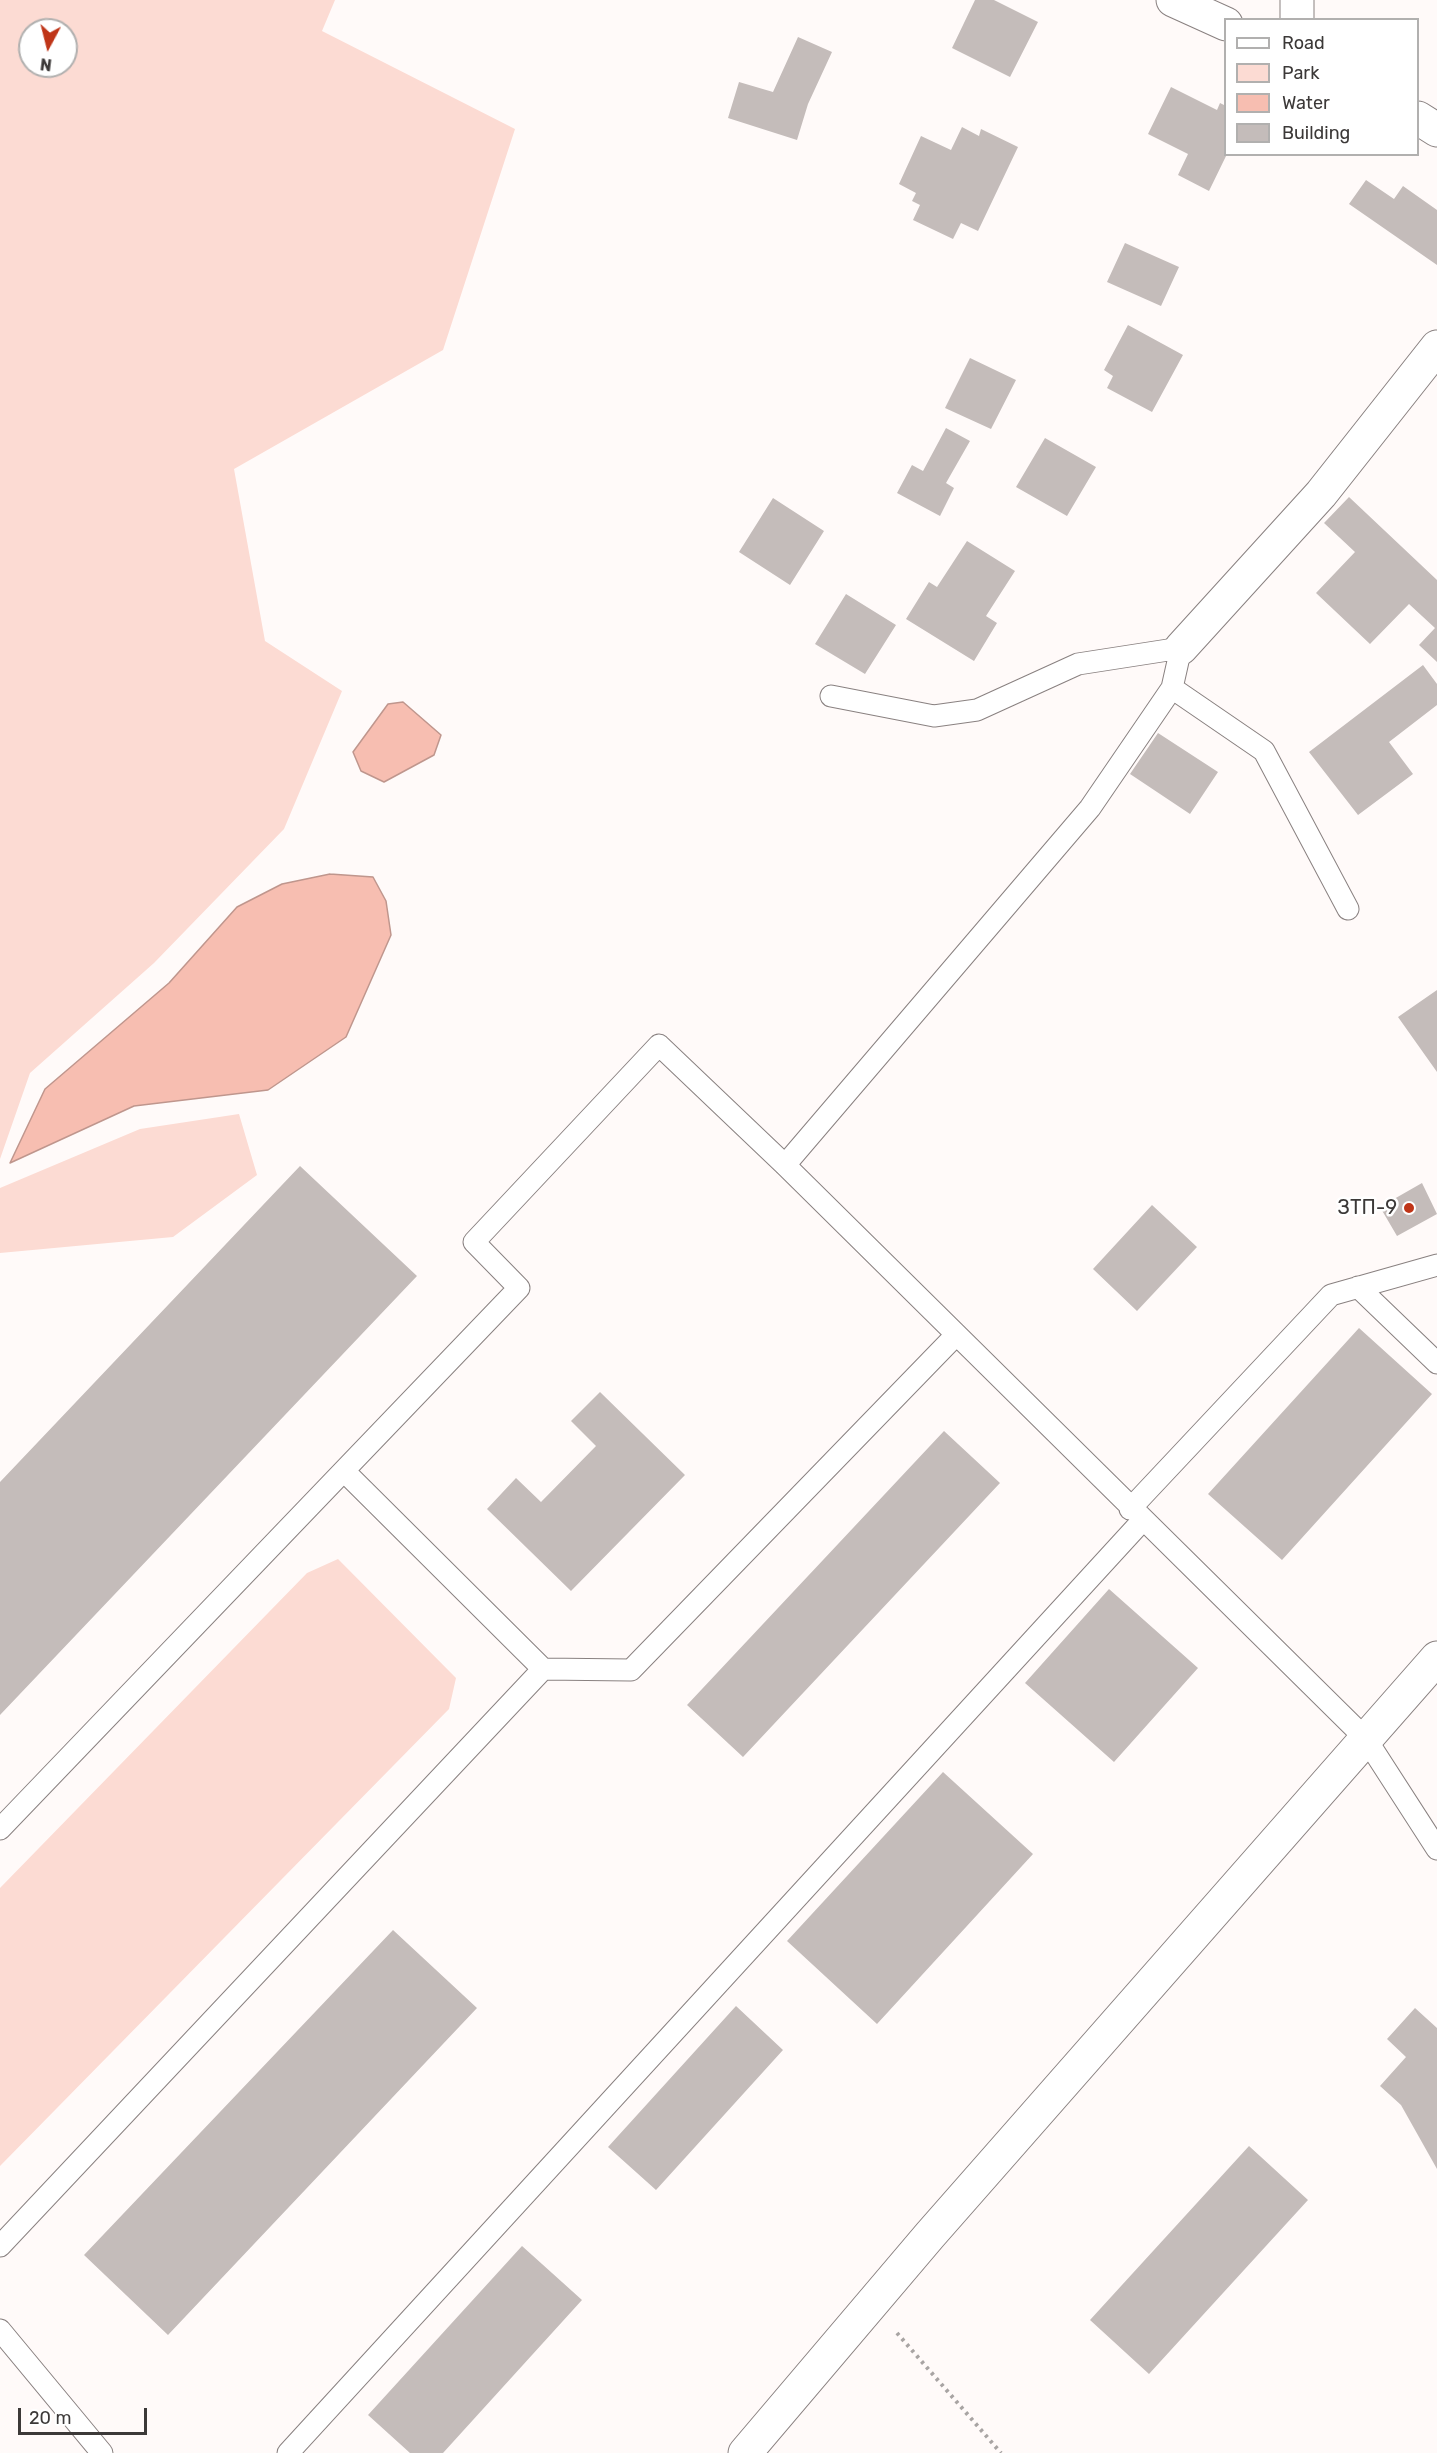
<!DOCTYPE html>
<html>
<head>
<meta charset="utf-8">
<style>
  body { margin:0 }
  #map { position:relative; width:1437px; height:2453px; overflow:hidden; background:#fffaf9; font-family:Rubik,sans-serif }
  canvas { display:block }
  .legend { position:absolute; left:1224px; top:18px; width:195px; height:138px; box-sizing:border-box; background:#fff; border:2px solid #b1b0af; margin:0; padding:8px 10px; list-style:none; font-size:18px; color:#3c3938 }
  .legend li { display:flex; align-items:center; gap:12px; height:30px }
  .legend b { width:30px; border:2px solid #b1b0af }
  .north { position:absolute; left:18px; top:18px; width:60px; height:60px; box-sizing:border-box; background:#fff; border:2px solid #b1b0af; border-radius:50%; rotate:187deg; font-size:16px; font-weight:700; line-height:24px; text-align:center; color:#3c3938 }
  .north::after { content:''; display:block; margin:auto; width:21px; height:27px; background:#bf3518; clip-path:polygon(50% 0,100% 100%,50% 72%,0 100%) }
  .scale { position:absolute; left:18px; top:2408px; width:129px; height:27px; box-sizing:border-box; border:3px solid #3c3938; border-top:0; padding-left:8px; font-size:18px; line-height:21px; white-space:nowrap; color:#3c3938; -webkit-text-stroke:4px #fff; paint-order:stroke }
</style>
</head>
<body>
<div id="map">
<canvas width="1437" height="2453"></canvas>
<ul class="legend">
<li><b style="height:8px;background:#fff"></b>Road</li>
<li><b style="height:16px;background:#fcdbd3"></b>Park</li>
<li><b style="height:16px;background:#f7beb1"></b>Water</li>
<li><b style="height:16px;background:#c4bcba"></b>Building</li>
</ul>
<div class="north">N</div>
<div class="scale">20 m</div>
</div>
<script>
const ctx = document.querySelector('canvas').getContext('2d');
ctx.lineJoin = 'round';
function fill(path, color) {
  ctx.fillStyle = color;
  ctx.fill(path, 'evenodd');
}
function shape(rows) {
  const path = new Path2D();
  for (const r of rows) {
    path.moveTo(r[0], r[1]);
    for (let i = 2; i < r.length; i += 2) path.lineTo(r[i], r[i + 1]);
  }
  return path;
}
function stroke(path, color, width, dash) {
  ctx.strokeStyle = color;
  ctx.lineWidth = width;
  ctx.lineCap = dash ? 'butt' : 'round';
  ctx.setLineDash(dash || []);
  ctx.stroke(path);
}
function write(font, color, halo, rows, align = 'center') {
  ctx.font = font + ' Rubik,sans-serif';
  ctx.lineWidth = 5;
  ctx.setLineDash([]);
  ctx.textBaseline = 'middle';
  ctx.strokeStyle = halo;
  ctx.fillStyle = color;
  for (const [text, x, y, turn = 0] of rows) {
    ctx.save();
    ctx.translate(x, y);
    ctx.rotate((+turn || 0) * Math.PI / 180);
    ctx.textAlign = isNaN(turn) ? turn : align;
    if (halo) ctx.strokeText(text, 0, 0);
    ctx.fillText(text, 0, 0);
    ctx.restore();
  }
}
fill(shape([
  [0,0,335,0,322,31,515,129,443,350,234,469,265,641,342,691,284,829,154,963,30,1073,0,1159],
  [30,30,66,30,66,66,30,66],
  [239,1114,257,1175,173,1237,0,1253,0,1188,140,1129],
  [338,1559,456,1678,449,1709,0,2166,0,1888,307,1573]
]), '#fcdbd3');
const water = shape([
  [403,702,441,735,434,755,384,782,361,771,353,752,388,704,403,702],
  [330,874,373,877,386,901,391,935,346,1037,268,1090,134,1106,10,1163,45,1089,169,983,237,907,282,884,330,874]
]);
fill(water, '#f7beb1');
stroke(water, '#bf968d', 1.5);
fill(shape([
  [975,0,994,0,1038,22,1010,77,952,48],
  [798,37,832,52,808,104,797,140,728,118,739,82,773,92],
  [1171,87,1217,110,1220,103,1226,106,1227,154,1209,191,1178,175,1188,154,1148,134],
  [962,127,979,136,981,129,1018,147,978,231,961,223,953,239,913,220,920,205,912,201,916,193,899,184,921,136,951,150],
  [1366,180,1394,199,1403,186,1437,210,1437,265,1349,204],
  [1125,243,1179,267,1161,306,1107,282],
  [1128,325,1183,355,1152,412,1107,388,1113,376,1104,370],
  [970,358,1016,380,991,429,945,408],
  [946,428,970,441,946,483,954,488,940,516,897,493,912,465,923,471],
  [1045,438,1096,467,1067,516,1016,487],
  [1349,497,1437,580,1437,662,1419,645,1435,628,1409,604,1370,644,1316,593,1355,552,1324,523],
  [773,498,824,531,790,585,739,552],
  [967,541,1015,571,986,616,997,623,974,661,906,619,929,582,937,587],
  [846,594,896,625,865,674,815,644],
  [1423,665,1437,684,1437,705,1389,742,1413,774,1358,815,1309,752],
  [1158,733,1218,772,1190,814,1130,774],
  [1437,990,1437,1072,1398,1017],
  [300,1166,417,1276,0,1715,0,1482],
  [1422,1183,1437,1214,1397,1236,1380,1207],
  [1152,1205,1197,1247,1137,1311,1093,1269],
  [1359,1328,1432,1394,1282,1560,1208,1494],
  [600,1392,685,1475,571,1591,487,1509,516,1478,541,1502,596,1446,571,1421],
  [944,1431,1000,1483,743,1757,687,1705],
  [1109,1589,1198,1668,1114,1762,1025,1683],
  [943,1772,1033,1854,877,2024,787,1941],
  [393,1930,477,2008,168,2335,84,2255],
  [736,2006,783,2050,656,2190,608,2147],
  [1415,2008,1437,2028,1437,2169,1401,2105,1380,2086,1406,2057,1387,2039],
  [1249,2146,1308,2200,1149,2374,1090,2320],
  [522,2246,582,2300,443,2453,410,2453,368,2415]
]), '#c4bcba');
const service = shape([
  [1172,688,1264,751,1348,909],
  [785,1165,1090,808,1172,688,1181,648,1078,664,977,710,934,716,831,696],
  [1358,1287,1437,1363],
  [1130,1509,1331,1295,1437,1265],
  [543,1669,631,1670,956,1335],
  [0,1829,519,1288,474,1242,659,1045,785,1165,1366,1739,1437,1849],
  [0,2246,543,1669,344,1471],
  [0,2330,102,2453],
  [288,2453,1142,1521]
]);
const minor = shape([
  [1297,20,1297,0],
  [1181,648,1321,494,1437,347],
  [745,2453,930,2235,1437,1658]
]);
const tertiary = shape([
  [1173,0,1226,24],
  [1418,118,1437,130]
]);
stroke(service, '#898180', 23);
stroke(minor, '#898180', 35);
stroke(tertiary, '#898180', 35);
stroke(shape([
  [897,2333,1001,2453]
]), '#a8a4a3', 4, [3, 4.5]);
stroke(service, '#fff', 21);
stroke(minor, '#fff', 33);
stroke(tertiary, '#fff', 33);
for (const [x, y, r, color] of [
  [1409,1208,6,"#bf3518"]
]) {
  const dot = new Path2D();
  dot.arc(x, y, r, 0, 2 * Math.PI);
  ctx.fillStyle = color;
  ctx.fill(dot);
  stroke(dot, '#fff', 2);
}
write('20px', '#3c3938', '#fff', [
  ["ЗТП-9",1397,1208]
], 'right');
</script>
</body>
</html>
